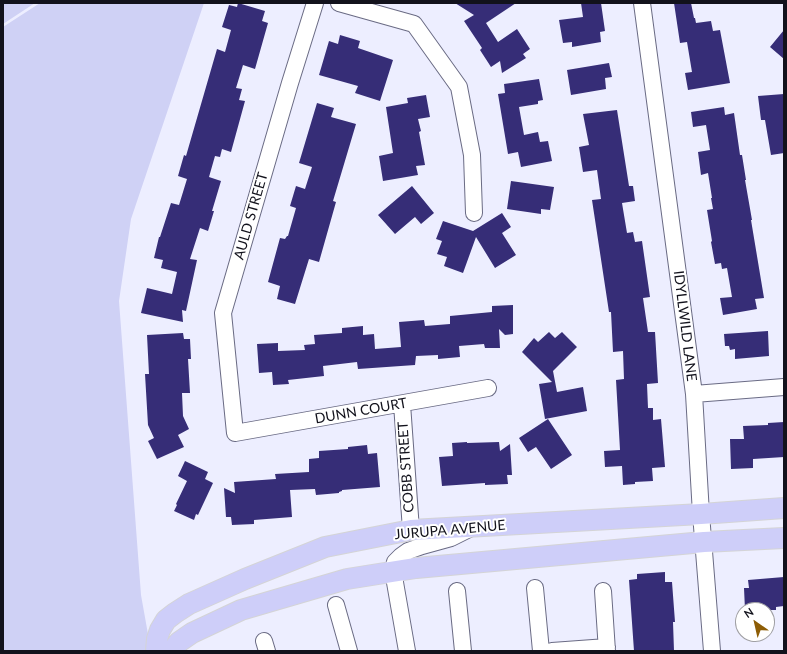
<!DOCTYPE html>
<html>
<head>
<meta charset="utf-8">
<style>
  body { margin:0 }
  #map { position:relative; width:787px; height:654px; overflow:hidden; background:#edeeff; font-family:Lato,sans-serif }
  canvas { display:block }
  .frame { position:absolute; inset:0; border:4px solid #12121c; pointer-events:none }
  .north { position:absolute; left:735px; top:602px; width:40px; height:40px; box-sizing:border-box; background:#fff; border:1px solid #a0a0a4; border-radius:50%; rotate:326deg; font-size:11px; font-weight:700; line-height:16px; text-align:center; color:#12121c }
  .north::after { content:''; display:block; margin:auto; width:14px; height:18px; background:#8d5d06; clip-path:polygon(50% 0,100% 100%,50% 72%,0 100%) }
</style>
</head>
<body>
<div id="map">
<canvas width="787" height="654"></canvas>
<div class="frame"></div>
<div class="north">N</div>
</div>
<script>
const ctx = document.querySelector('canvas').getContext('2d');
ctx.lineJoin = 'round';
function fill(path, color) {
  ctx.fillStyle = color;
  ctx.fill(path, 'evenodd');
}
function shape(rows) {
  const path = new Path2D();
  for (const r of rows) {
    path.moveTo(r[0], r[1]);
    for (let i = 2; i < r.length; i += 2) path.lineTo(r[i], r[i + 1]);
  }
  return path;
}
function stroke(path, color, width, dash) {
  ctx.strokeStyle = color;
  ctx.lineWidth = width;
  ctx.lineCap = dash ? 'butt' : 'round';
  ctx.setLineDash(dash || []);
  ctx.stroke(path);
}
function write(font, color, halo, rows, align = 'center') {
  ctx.font = font + ' Lato,sans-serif';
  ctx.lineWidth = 4;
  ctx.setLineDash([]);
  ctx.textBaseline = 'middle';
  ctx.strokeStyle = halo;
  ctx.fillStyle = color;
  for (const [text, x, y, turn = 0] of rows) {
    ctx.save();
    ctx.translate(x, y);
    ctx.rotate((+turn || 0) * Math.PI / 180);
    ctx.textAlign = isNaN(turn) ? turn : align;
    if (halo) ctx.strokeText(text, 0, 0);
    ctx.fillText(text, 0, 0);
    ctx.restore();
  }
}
fill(shape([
  [3,3,35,3,3,24],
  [40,3,204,3,131,219,119,301,141,595,151,651,3,651,3,27]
]), '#cfd1f5');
fill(shape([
  [238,3,265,11,262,21,268,23,255,69,243,65,236,88,242,89,239,100,245,101,231,152,222,149,220,157,215,156,209,177,221,181,212,211,214,211,208,231,200,228,190,259,197,260,186,311,182,310,183,322,141,313,147,288,172,294,177,272,161,268,163,260,154,258,159,237,160,237,171,203,179,205,187,179,178,176,184,155,186,156,217,49,225,52,231,30,222,27,229,5,237,7],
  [455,3,516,3,486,23,498,42,517,29,530,49,523,54,526,58,502,73,500,61,491,67,480,50,482,48,464,21,474,15],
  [581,3,601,3,605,31,600,32,601,42,572,47,572,42,563,43,559,20,583,17],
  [674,3,691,3,694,18,695,18,696,23,711,21,713,31,720,30,730,83,688,90,685,73,692,72,687,42,680,43],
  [784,30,784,59,770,47],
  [340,35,360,41,358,48,393,60,380,101,355,93,358,86,319,75,329,41,338,44],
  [609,63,612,77,605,78,606,89,571,95,567,70],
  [539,79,543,100,538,101,538,104,519,107,524,135,538,132,540,142,548,141,552,161,521,167,518,152,508,154,498,94,505,93,504,84],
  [784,94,784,153,771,155,765,120,761,120,758,96],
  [426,95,430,117,418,119,421,131,419,132,425,165,416,166,418,175,383,181,379,156,393,153,386,107,408,103,407,98],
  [317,103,334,108,331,117,356,124,333,201,336,202,319,262,309,259,295,304,277,299,280,286,268,282,280,238,285,239,287,236,288,236,296,208,290,206,296,186,305,189,312,167,299,163],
  [724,107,725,115,734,113,740,155,742,155,746,180,745,180,752,220,751,220,764,298,755,299,757,309,723,315,720,298,732,297,727,268,722,269,721,263,715,264,711,242,712,241,707,210,713,209,711,198,712,198,708,173,701,175,698,152,710,150,706,125,693,127,691,112],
  [617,110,629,186,633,186,635,201,622,203,627,233,633,232,635,242,642,241,650,297,643,298,648,332,655,332,658,383,647,384,648,408,653,408,653,420,661,419,665,467,652,468,653,481,635,482,635,484,623,485,622,466,605,467,604,451,620,450,616,380,624,379,623,351,613,352,611,312,609,312,592,200,601,199,597,170,583,172,579,147,589,145,583,114],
  [511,181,554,187,550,210,541,209,541,214,507,209],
  [412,186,434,213,421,224,415,217,395,234,378,215],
  [502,213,511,227,502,233,516,255,495,268,476,237,463,273,444,266,447,257,437,254,442,241,436,239,443,221,473,231],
  [513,305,513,334,505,335,499,329,500,348,485,348,484,344,459,346,460,357,438,359,438,355,416,356,415,365,358,369,357,362,323,366,324,376,288,380,289,384,273,385,272,372,259,373,257,344,278,343,278,351,305,350,304,345,315,344,314,335,342,333,342,328,363,326,363,335,374,334,375,349,401,347,399,322,424,320,425,326,450,324,450,316,492,312,492,306],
  [768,331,769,356,735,359,735,349,730,350,729,346,725,346,724,334],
  [549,332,555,338,562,332,577,347,553,371,557,392,583,387,587,411,545,419,539,384,552,382,522,352,534,338,538,342],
  [183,333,184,339,190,339,191,359,188,359,190,393,182,393,183,416,189,429,178,435,184,447,157,459,148,441,154,438,148,425,145,374,149,374,147,335],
  [548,419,572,455,551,469,536,447,528,452,519,438],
  [784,422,784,457,753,459,753,468,731,469,730,439,744,439,743,426,768,425,768,423],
  [467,442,467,443,499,442,500,451,510,444,512,475,507,475,508,484,485,485,485,483,442,486,439,457,453,456,452,443],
  [367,445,368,454,377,453,380,487,342,490,342,491,339,492,339,493,316,495,315,489,290,490,292,517,254,520,254,524,232,525,231,517,226,517,224,488,235,493,234,482,276,479,275,474,309,472,309,459,319,458,319,451,348,449,348,447],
  [185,461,208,472,205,479,213,483,198,515,196,514,194,520,174,511,177,505,176,504,187,481,178,476],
  [665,572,665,582,672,582,675,622,673,622,674,651,634,651,629,580,637,579,637,574],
  [784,577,784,606,776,607,776,610,745,610,744,588,749,588,748,580]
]), '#362d77');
const minor = shape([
  [315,3,290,83,223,313,235,433,488,388],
  [339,3,414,24,459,87,472,155,474,213],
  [642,3,694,394,701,514,712,651],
  [694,394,784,387],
  [402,404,411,530],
  [535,588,541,651],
  [457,591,463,651],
  [603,591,607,651],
  [336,605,349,651],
  [264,641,267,651],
  [407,651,393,571,395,562,401,556,408,551,422,546,451,538,471,528],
  [552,651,607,647]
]);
const major = shape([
  [156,651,157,639,160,630,166,620,175,613,189,604,245,579,325,547,411,530,701,514,784,508],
  [172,651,179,642,192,633,241,610,347,579,416,568,704,542,784,538]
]);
stroke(minor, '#6a6b84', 18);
stroke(major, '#d4d4d6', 22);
stroke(minor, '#fff', 16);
stroke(major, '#cecef9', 20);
write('14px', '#12121c', '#fff', [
  ["AULD STREET",251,216,-74],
  ["IDYLLWILD LANE",685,326,83],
  ["DUNN COURT",361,411,-10],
  ["COBB STREET",406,467,-94],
  ["JURUPA AVENUE",450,530,-5]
]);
</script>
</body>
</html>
